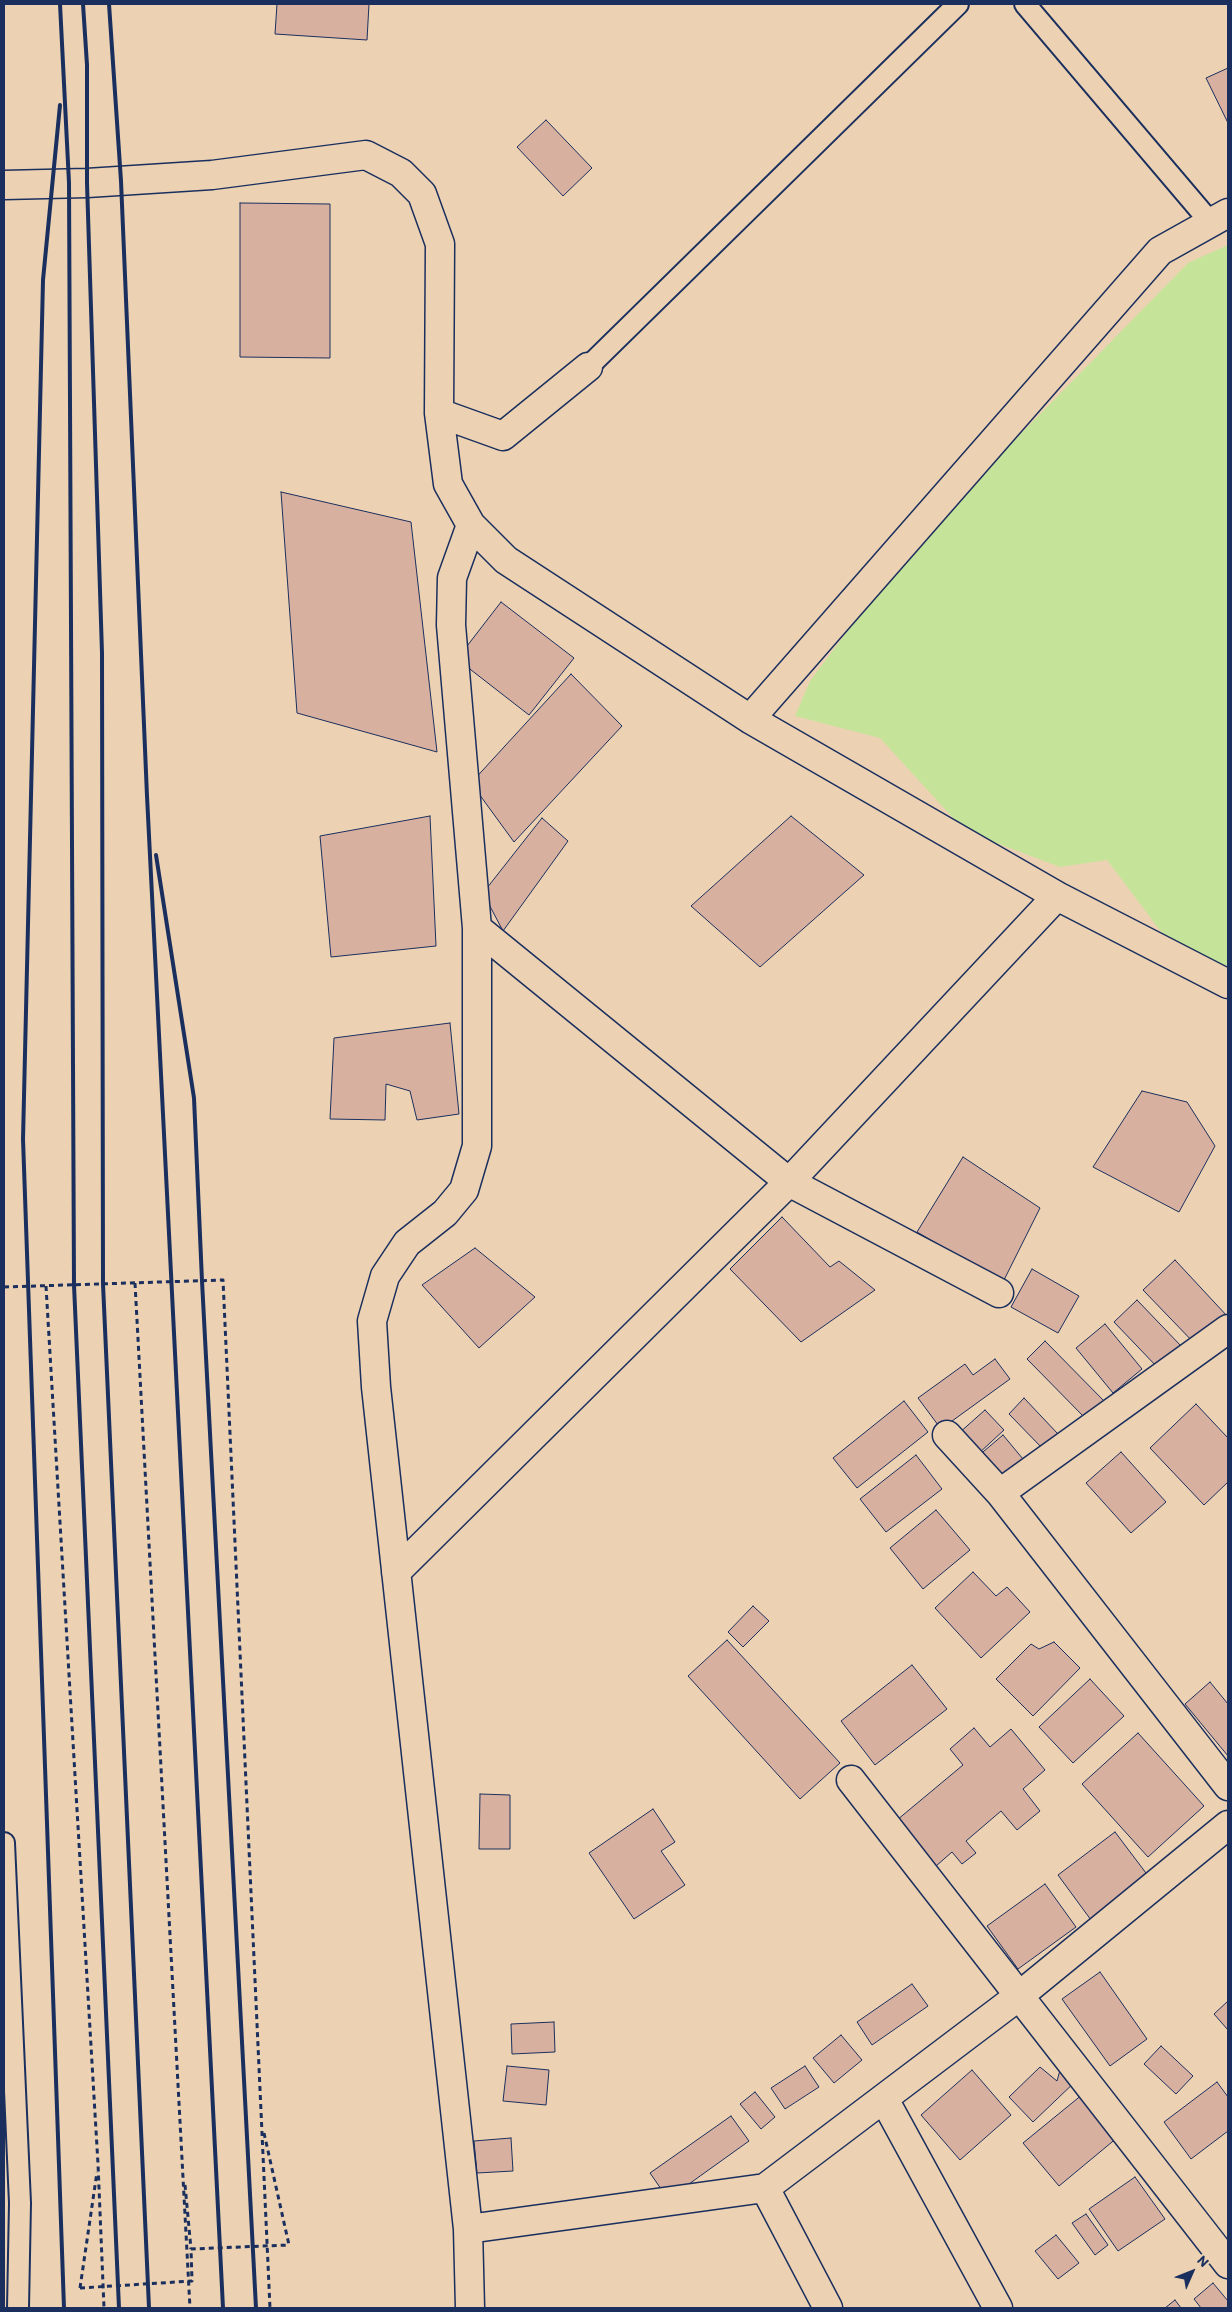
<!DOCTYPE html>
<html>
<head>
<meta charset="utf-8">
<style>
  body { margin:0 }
  #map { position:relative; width:1232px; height:2312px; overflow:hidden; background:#ecd2b3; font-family:Itim,sans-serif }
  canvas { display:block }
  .frame { position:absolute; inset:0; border:5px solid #1b2f5e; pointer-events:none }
  .north { position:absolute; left:1167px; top:2247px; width:50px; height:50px; -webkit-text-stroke:4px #ecd2b3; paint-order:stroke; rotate:46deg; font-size:14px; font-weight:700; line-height:20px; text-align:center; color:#1b2f5e }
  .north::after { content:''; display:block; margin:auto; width:18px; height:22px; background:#1b2f5e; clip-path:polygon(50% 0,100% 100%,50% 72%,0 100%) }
</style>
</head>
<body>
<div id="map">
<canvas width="1232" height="2312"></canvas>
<div class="frame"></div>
<div class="north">N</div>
</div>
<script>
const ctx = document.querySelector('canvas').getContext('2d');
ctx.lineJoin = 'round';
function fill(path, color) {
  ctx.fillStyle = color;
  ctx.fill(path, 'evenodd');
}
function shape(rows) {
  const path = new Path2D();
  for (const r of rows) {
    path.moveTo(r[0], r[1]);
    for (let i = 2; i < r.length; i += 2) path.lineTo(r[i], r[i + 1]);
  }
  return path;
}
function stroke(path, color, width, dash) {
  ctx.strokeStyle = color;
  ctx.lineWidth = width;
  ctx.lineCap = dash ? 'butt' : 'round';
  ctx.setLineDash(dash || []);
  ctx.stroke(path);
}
fill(shape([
  [1228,245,1228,971,1165,937,1107,860,1060,867,965,831,880,738,795,716,810,681,913,544,1188,263]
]), '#c6e39a');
const building = shape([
  [277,4,369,4,367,40,275,34,277,4],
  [1228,68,1228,123,1206,78,1228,68],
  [546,120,592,168,563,196,517,147,546,120],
  [240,203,330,204,330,358,240,357,240,203],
  [281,492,411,522,437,752,297,713,281,492],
  [501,602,574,658,529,715,457,659,501,602],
  [571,674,622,726,514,842,471,783,571,674],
  [430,816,436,946,331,957,320,836,430,816],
  [791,816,864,875,760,967,691,906,791,816],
  [542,818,568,841,503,931,483,893,542,818],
  [450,1023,459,1114,417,1120,410,1091,386,1084,385,1120,330,1119,334,1038,450,1023],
  [1142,1091,1187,1102,1215,1146,1179,1212,1093,1167,1142,1091],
  [963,1157,1040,1208,1003,1282,917,1232,963,1157],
  [782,1217,830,1267,839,1261,875,1290,801,1342,730,1269,782,1217],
  [475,1248,535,1297,479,1348,422,1285,475,1248],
  [1175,1260,1228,1317,1197,1346,1143,1290,1175,1260],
  [1032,1269,1079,1296,1058,1333,1011,1307,1032,1269],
  [1137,1300,1182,1347,1159,1369,1114,1322,1137,1300],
  [1105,1324,1142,1369,1113,1393,1076,1348,1105,1324],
  [1045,1341,1106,1403,1088,1421,1027,1359,1045,1341],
  [995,1359,1010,1379,941,1429,918,1398,965,1364,973,1375,995,1359],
  [1024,1398,1058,1434,1043,1449,1009,1414,1024,1398],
  [904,1401,928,1432,857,1488,833,1458,904,1401],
  [1196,1404,1228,1438,1228,1482,1204,1505,1150,1448,1196,1404],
  [985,1410,1004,1430,978,1454,959,1433,985,1410],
  [1003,1435,1028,1465,1003,1486,977,1457,1003,1435],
  [1121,1452,1166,1502,1131,1533,1086,1483,1121,1452],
  [916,1455,942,1489,886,1532,860,1499,916,1455],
  [936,1510,970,1550,923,1589,890,1548,936,1510],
  [973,1572,996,1596,1007,1587,1030,1612,981,1658,935,1608,973,1572],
  [753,1606,769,1621,743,1647,728,1632,753,1606],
  [727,1640,840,1763,800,1799,688,1676,727,1640],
  [1054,1642,1080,1668,1033,1716,996,1679,1031,1644,1039,1649,1054,1642],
  [912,1665,947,1709,875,1765,841,1721,912,1665],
  [1090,1679,1124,1716,1073,1763,1039,1727,1090,1679],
  [1210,1682,1228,1704,1228,1756,1185,1704,1210,1682],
  [974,1728,990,1747,1011,1729,1045,1770,1023,1789,1040,1811,1017,1830,1001,1811,966,1841,976,1853,962,1864,952,1852,936,1866,897,1820,963,1765,950,1749,974,1728],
  [1138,1733,1204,1806,1148,1857,1082,1784,1138,1733],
  [480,1794,510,1795,510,1849,479,1849,480,1794],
  [653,1809,675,1842,661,1851,685,1885,634,1919,589,1853,653,1809],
  [1115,1832,1149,1877,1091,1920,1058,1875,1115,1832],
  [1045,1884,1076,1927,1018,1969,987,1926,1045,1884],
  [1100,1972,1147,2039,1110,2066,1062,1999,1100,1972],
  [912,1984,928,2006,872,2045,857,2022,912,1984],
  [1228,2001,1228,2030,1214,2014,1228,2001],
  [554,2022,555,2052,512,2054,511,2024,554,2022],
  [841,2035,862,2060,834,2083,813,2058,841,2035],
  [1161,2046,1193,2076,1176,2094,1144,2064,1161,2046],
  [1062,2063,1078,2079,1033,2122,1009,2097,1040,2067,1057,2081,1062,2063],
  [507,2066,549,2070,546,2105,503,2101,507,2066],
  [805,2066,819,2087,785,2109,771,2088,805,2066],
  [972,2070,1011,2115,960,2160,921,2115,972,2070],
  [1217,2082,1228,2097,1228,2131,1191,2159,1164,2122,1217,2082],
  [755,2092,775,2117,761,2129,740,2104,755,2092],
  [1083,2094,1118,2137,1059,2186,1023,2143,1083,2094],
  [731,2116,749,2141,668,2199,650,2173,731,2116],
  [511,2138,513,2171,477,2173,474,2141,511,2138],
  [1135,2177,1165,2219,1118,2251,1089,2209,1135,2177],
  [1086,2214,1108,2245,1095,2255,1072,2223,1086,2214],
  [1056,2235,1079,2263,1058,2279,1035,2251,1056,2235],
  [1213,2283,1228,2301,1228,2308,1201,2308,1194,2299,1213,2283],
  [1175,2300,1181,2308,1165,2308,1175,2300]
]);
fill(building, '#d8b0a0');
stroke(building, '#1b2f5e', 1);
const service = shape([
  [1025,4,1211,223],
  [588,367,958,4],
  [4,1843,20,2203,18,2308]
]);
const minor = shape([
  [4,185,87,183,212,175,366,155,401,173,422,194,440,244,439,413,448,484,471,525,506,560,750,719,1057,896,1228,984],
  [439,413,503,436,588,367],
  [750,719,1160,251,1228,213],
  [477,928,789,1182,999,1293],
  [947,1435,1000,1493,1228,1786],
  [1000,1493,1228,1329],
  [396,1572,789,1182,1057,896],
  [851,1780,1228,2264],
  [884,2099,998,2308],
  [765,2188,828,2308],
  [468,2229,765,2188,1019,1996,1228,1825],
  [470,2308,468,2229,376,1387,372,1321,385,1276,407,1243,445,1213,464,1190,477,1146,477,928,451,625,452,578,471,525]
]);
stroke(service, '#1b2f5e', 24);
stroke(minor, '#1b2f5e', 31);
stroke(shape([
  [135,1283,190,2308],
  [46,1286,98,2164,104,2308],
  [4,1287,223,1280,270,2308],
  [264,2133,289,2245],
  [185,2185,191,2249],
  [80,2288,97,2172]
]), '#1b2f5e', 3, [5, 4]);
stroke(service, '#ecd2b3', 20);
stroke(minor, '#ecd2b3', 28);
stroke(shape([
  [60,4,69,183,74,1285,119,2308],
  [83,4,87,65,87,183,102,653,103,1284,149,2308],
  [109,4,121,181,147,796,223,2308],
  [60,105,43,280,23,1139,64,2308],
  [156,855,194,1098,202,1281,256,2308]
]), '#1b2f5e', 4);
stroke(shape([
  [80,2288,192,2281,191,2249,289,2245]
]), '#1b2f5e', 3, [5, 4]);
</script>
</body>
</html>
